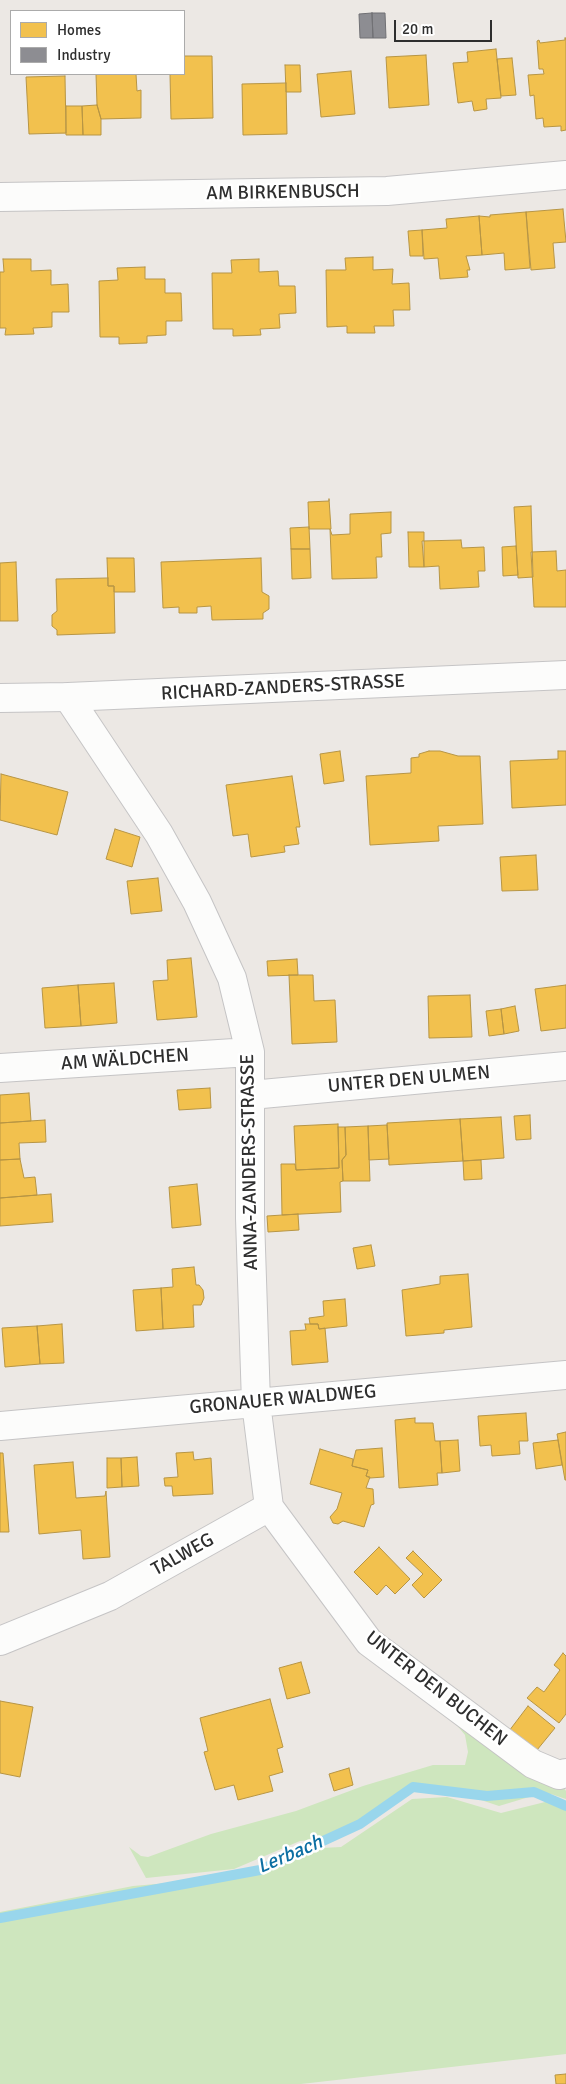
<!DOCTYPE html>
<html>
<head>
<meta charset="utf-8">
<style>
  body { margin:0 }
  #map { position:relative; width:566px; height:2084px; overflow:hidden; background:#ece8e4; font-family:Signika,sans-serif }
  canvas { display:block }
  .legend { position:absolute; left:10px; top:10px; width:175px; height:65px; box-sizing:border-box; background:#fff; border:1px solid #ababab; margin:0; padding:6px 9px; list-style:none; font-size:15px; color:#2e2e2e }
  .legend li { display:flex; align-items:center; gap:10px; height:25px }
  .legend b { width:25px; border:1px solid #ababab }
  .scale { position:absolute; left:394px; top:20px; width:98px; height:22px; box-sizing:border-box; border:2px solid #2e2e2e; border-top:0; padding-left:6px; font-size:15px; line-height:18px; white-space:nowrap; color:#2e2e2e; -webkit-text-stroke:4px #fff; paint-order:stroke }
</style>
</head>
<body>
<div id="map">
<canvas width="566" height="2084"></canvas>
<ul class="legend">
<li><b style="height:14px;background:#f2c14e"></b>Homes</li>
<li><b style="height:14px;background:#8d8d92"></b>Industry</li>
</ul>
<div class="scale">20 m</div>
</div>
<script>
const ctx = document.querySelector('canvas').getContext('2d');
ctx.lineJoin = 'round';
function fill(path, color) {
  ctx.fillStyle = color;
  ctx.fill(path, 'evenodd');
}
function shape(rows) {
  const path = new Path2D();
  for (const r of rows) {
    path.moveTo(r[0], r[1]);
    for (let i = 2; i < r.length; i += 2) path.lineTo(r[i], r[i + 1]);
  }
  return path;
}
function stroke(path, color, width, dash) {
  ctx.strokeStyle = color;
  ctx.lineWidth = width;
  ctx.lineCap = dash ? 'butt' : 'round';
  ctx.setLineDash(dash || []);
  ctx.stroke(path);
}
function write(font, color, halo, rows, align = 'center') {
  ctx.font = font + ' Signika,sans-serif';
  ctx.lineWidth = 5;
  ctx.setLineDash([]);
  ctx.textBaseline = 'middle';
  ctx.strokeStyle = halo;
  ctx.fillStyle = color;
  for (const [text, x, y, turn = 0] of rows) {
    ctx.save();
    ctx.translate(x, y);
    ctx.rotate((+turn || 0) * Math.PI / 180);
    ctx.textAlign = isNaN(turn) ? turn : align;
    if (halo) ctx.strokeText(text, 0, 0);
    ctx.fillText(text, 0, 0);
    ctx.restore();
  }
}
fill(shape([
  [450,1717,562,1785,566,1791,566,1799,551,1794,539,1794,499,1806,445,1788,409,1787,339,1838,300,1841,234,1869,146,1878,129,1847,141,1856,148,1857,211,1834,296,1811,363,1786,433,1765,465,1765,468,1752,465,1735],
  [447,1797,501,1813,553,1800,566,1804,566,2054,301,2084,0,2084,0,1912,133,1886,236,1877,302,1849,341,1847,412,1799]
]), '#cee6be');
const homes = shape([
  [565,38,566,38,566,130,561,131,561,126,544,127,543,118,536,119,534,95,530,96,528,75,544,74,543,69,539,69,537,41,539,40,540,43,565,40,565,38],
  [496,49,501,98,486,99,487,109,474,111,472,101,458,103,453,63,468,62,467,52,496,49],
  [426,55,429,105,389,108,386,57,426,55],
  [184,56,212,56,213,118,171,119,170,74,184,74,184,56],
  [512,58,516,95,501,96,497,59,512,58],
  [285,65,300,65,301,92,286,92,285,65],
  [351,71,355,114,321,117,317,74,351,71],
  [96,74,136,74,137,91,141,90,141,118,101,119,97,105,96,74],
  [65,76,66,133,29,134,26,77,65,76],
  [286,83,287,134,243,135,242,84,286,83],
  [97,105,101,119,101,135,83,135,82,106,97,105],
  [66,106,82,106,83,135,66,135,66,106],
  [563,209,566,242,553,243,555,268,531,270,526,212,563,209],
  [526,212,530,268,505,270,504,253,482,255,479,216,490,217,490,215,526,212],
  [479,216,482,255,466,256,470,270,467,270,468,277,440,279,438,258,424,259,422,230,447,228,446,219,479,216],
  [422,230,423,256,410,256,408,231,422,230],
  [373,257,373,270,393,269,392,284,409,283,410,310,393,310,394,326,374,326,375,333,347,333,347,326,327,327,326,270,346,270,345,258,373,257],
  [3,259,31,259,31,271,51,270,51,285,68,284,69,312,52,312,52,327,33,328,34,334,5,335,6,328,0,328,0,272,4,272,3,259],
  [259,259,259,272,278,271,279,286,295,286,296,313,279,314,280,328,260,329,261,335,233,336,233,329,213,329,212,273,232,273,231,260,259,259],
  [145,267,145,279,165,279,165,293,181,293,182,321,166,321,166,335,147,336,147,343,119,344,119,337,100,337,99,281,118,280,117,268,145,267],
  [329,499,331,529,309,529,308,502,329,501,329,499],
  [531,506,533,577,518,578,514,507,531,506],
  [391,512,391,533,381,534,382,557,376,557,377,578,332,579,330,529,332,535,350,534,350,514,391,512],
  [309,527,310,549,291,549,290,528,309,527],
  [408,532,424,532,424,567,409,567,408,532],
  [461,540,462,548,484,547,485,571,478,571,479,587,440,589,439,566,424,567,422,541,461,540],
  [516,546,518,575,503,576,502,547,516,546],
  [291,549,310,549,311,578,292,579,291,549],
  [556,551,557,571,566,570,566,607,534,607,531,552,556,551],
  [107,558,134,558,135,592,114,592,114,586,108,586,107,558],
  [261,558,262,592,269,596,269,609,263,613,263,619,212,620,211,606,197,607,197,613,179,613,179,607,163,608,161,562,261,558],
  [16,562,18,621,0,621,0,563,16,562],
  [108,578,108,586,114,586,115,633,57,635,57,630,52,626,52,615,57,611,56,579,108,578],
  [340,751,344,781,324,784,320,754,340,751],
  [429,751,440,751,458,756,480,756,483,824,438,826,439,841,370,845,366,776,411,773,411,758,419,757,419,754,429,751],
  [558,751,566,751,566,805,512,808,510,761,558,759,558,751],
  [1,774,68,792,57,835,0,820,1,774],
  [292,776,300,827,296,827,299,844,284,846,285,852,251,857,248,834,233,836,226,785,292,776],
  [115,829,140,837,132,867,106,859,115,829],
  [536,855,538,890,502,891,500,857,536,855],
  [158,878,162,911,131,914,127,881,158,878],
  [191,958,197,1017,157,1020,153,981,168,980,167,960,191,958],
  [297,959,298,975,268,976,267,961,297,959],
  [289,975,313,975,314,1001,335,1000,337,1042,292,1044,289,975],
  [114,983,117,1023,81,1026,78,985,114,983],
  [78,985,81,1026,45,1028,42,988,78,985],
  [566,985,566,1028,541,1031,535,989,566,985],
  [470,995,472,1037,429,1038,428,996,470,995],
  [515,1006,519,1031,504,1034,501,1009,515,1006],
  [501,1009,504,1034,489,1036,486,1011,501,1009],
  [210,1088,211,1108,179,1110,177,1090,210,1088],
  [29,1093,31,1121,0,1123,0,1095,29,1093],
  [530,1115,531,1139,516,1140,514,1116,530,1115],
  [501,1117,504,1158,463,1161,460,1119,501,1117],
  [460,1119,463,1161,389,1165,387,1123,460,1119],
  [45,1120,46,1142,19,1143,20,1159,0,1160,0,1123,45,1120],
  [338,1124,339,1168,296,1170,294,1126,338,1124],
  [387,1125,389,1159,369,1160,368,1126,387,1125],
  [368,1126,370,1181,343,1181,342,1160,346,1155,345,1127,368,1126],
  [338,1127,345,1127,346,1155,342,1160,343,1181,340,1182,341,1212,282,1215,281,1164,295,1164,296,1170,339,1168,338,1127],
  [20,1159,24,1178,35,1177,37,1195,0,1198,0,1160,20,1159],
  [481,1160,482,1179,464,1180,463,1161,481,1160],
  [197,1184,201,1225,172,1228,169,1187,197,1184],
  [51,1194,53,1222,0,1226,0,1198,51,1194],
  [298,1214,299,1230,268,1232,267,1216,298,1214],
  [371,1245,375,1266,357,1269,353,1248,371,1245],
  [194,1267,196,1285,199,1285,203,1290,204,1298,201,1305,193,1305,194,1327,163,1329,161,1288,173,1287,172,1269,194,1267],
  [468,1274,472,1327,444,1330,444,1333,406,1336,402,1290,440,1284,440,1276,468,1274],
  [161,1288,163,1329,136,1331,133,1290,161,1288],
  [345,1299,347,1326,319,1329,318,1324,310,1324,309,1318,324,1316,323,1301,345,1299],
  [62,1324,64,1363,40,1364,37,1326,62,1324],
  [305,1324,318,1324,319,1329,325,1328,328,1362,292,1365,290,1331,306,1330,305,1324],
  [37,1326,40,1364,5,1367,2,1328,37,1326],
  [526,1413,528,1441,519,1441,520,1454,492,1456,491,1445,480,1446,478,1416,526,1413],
  [415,1418,415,1423,433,1423,435,1441,440,1441,442,1473,437,1473,438,1485,399,1488,395,1420,415,1418],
  [566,1432,566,1480,565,1480,557,1434,566,1432],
  [458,1440,460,1471,442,1473,440,1441,458,1440],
  [558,1440,562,1465,536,1469,533,1443,558,1440],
  [382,1448,384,1477,370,1478,366,1476,368,1470,352,1466,356,1450,382,1448],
  [320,1449,353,1459,352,1466,368,1470,366,1476,370,1477,366,1488,373,1489,374,1504,371,1505,364,1527,343,1521,338,1524,333,1523,330,1517,337,1509,342,1493,310,1484,320,1449],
  [193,1452,194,1460,211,1458,213,1494,173,1496,172,1486,165,1486,164,1478,178,1477,176,1453,193,1452],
  [0,1453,3,1453,9,1532,0,1532,0,1453],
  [137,1457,139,1486,122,1487,121,1458,137,1457],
  [107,1458,121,1458,122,1487,107,1488,107,1458],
  [73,1462,76,1498,105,1496,106,1491,110,1557,83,1559,81,1530,39,1534,34,1465,73,1462],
  [379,1547,410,1579,395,1594,386,1585,377,1595,354,1572,379,1547],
  [413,1551,442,1580,424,1598,412,1585,423,1574,406,1558,413,1551],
  [563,1653,566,1656,566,1714,559,1723,527,1698,537,1687,544,1692,560,1670,554,1665,563,1653],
  [301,1662,310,1693,287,1699,279,1668,301,1662],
  [270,1699,283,1747,277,1749,283,1772,269,1776,273,1791,238,1800,234,1785,215,1790,204,1752,208,1751,200,1718,270,1699],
  [0,1701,33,1707,20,1777,0,1773,0,1701],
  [528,1706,555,1728,537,1750,509,1731,528,1706],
  [349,1768,353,1785,334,1791,329,1774,349,1768],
  [566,2074,566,2084,556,2084,555,2075,566,2074]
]);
fill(homes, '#f2c14e');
stroke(homes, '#b79544', 1);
const industry = shape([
  [372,13,385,13,386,38,373,38,372,13],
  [372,13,373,38,360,38,359,14,372,13]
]);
fill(industry, '#8d8d92');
stroke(industry, '#707074', 1);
stroke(shape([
  [0,1918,260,1870,360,1824,413,1787,487,1796,534,1792,566,1806]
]), '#99d6ec', 10);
const minor = shape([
  [0,197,387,191,566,175],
  [0,1068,250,1052],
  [251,1095,566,1066],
  [0,1426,566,1375],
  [269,1507,369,1642,533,1764,559,1775,566,1773],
  [0,1641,110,1596,269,1507,256,1403,250,1218,250,1052,232,978,197,902,159,834,68,697]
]);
const tertiary = shape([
  [0,698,68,697,566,675]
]);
stroke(minor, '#c5c4c5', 30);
stroke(tertiary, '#c5c4c5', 30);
stroke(minor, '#fcfcfb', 28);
stroke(tertiary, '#fcfcfb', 28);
write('19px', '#2e2e2e', '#fff', [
  ["AM BIRKENBUSCH",283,193,-1],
  ["RICHARD-ZANDERS-STRASSE",283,688,-3],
  ["AM WÄLDCHEN",125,1060,-4],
  ["UNTER DEN ULMEN",409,1080,-5],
  ["ANNA-ZANDERS-STRASSE",250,1162,-91],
  ["GRONAUER WALDWEG",283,1400,-5],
  ["TALWEG",183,1555,-29],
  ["UNTER DEN BUCHEN",436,1689,38]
]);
write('italic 20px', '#0d6fa3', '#fff', [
  ["Lerbach",290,1855,-23]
]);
</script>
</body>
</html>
